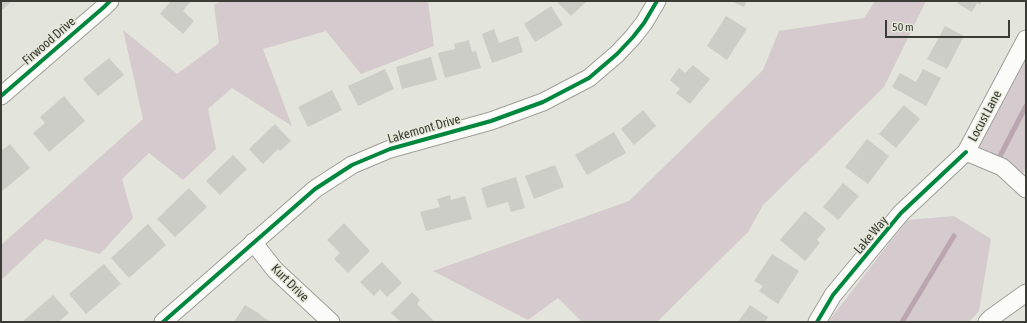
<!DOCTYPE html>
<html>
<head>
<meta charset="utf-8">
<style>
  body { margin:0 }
  #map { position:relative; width:1027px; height:323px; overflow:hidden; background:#e3e4dc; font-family:"Asap Condensed",sans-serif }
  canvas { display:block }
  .frame { position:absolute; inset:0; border:2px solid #3b3c36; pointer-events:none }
  .scale { position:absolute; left:885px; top:20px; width:125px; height:18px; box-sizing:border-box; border:2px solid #3b3c36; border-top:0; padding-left:5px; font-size:12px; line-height:14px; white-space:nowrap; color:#3b3c36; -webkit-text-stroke:3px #e5e8d9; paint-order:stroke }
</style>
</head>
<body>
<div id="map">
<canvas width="1027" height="323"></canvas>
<div class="frame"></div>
<div class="scale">50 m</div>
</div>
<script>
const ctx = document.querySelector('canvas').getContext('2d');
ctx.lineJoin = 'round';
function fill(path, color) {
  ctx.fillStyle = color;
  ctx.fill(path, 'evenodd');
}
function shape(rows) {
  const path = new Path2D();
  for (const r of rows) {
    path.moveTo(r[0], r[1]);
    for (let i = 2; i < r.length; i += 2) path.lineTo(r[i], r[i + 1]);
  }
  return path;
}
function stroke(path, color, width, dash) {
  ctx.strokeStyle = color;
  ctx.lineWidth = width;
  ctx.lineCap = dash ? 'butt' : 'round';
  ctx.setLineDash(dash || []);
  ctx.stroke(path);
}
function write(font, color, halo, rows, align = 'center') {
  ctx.font = font + ' "Asap Condensed",sans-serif';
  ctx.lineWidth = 3;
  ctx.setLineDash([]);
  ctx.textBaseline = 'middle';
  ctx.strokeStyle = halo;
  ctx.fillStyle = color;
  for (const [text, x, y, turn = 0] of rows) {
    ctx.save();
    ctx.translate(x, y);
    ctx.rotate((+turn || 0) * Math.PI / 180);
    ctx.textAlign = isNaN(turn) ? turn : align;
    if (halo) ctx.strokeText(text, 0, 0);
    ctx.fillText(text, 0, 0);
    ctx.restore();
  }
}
fill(shape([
  [221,1,432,1,428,2,434,46,361,74,326,31,263,49,292,126,232,88,208,109,216,149,183,180,149,153,122,179,133,218,100,254,45,239,1,280,1,245,143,119,123,30,177,74,219,43,214,5],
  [875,1,926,1,884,87,763,205,748,232,657,322,582,322,558,298,528,320,433,271,629,201,763,70,779,31,864,18],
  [1026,57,1026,166,1023,175,974,147],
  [954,216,991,239,979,311,969,322,828,322,907,220]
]), '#d5cacd');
stroke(shape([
  [999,158,1026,106],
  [902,322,954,236]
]), '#baa5b1', 5);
fill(shape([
  [1,1,12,1,1,11],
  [171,1,191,1,183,11,194,21,183,34,160,14],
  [556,1,587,1,571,16],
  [731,1,747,1,744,7],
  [959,1,982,1,980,5,977,3,972,12,957,3],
  [551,6,563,25,535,42,524,24],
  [726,16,747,29,727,60,707,46],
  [945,26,964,36,947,69,927,59],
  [494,29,499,43,518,36,523,52,492,63,482,34],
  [469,40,472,52,476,51,481,68,445,78,438,53,455,49,454,44],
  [431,57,437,80,402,89,396,67],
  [109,58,124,75,98,96,83,79],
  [693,65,710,79,690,104,676,93,680,89,670,80,679,68,685,73],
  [385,69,394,89,358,106,348,86],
  [923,69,941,78,926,106,892,87,900,73,916,82],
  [332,90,342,110,308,127,298,107],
  [64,96,85,121,49,152,33,133,45,123,40,117],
  [904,105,920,119,896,148,879,134],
  [643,110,656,126,634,145,621,129],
  [275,124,291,141,280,151,278,149,263,164,249,149],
  [614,132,626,153,587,175,575,155],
  [867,139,889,156,868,184,845,167],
  [10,144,30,168,1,192,1,151],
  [233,155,247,169,220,195,206,181],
  [555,165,564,187,534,199,525,176],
  [516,177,525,208,511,212,508,202,487,208,481,188],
  [843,183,859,196,838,220,823,207],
  [189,188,207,207,175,237,157,219],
  [450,195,451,200,465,196,472,219,426,231,420,212,440,207,437,199],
  [805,211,826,229,817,240,820,243,805,261,780,240],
  [344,223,370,251,348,273,334,259,340,253,327,240],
  [148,224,166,245,129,278,111,258],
  [772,254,799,271,778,304,759,291,763,286,754,281],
  [382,262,402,283,387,297,380,289,374,296,360,282],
  [104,264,121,284,86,314,69,294],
  [412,292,420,300,417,304,435,322,401,322,391,313],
  [53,295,69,313,58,322,22,322],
  [245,305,260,314,260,315,271,322,234,322],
  [750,305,768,317,765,322,738,322]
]), '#cccdc7');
const minor = shape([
  [1026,39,966,152,1002,167,1026,189],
  [1,96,104,7,110,1],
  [253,242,275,270,331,322],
  [163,322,315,189,352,165,390,149,491,121,543,102,589,78,617,54,633,37,644,23,657,1],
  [817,322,833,295,901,213,966,152],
  [987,322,991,318,1026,293]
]);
stroke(minor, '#9e9f99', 19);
stroke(minor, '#fbfbfa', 17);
stroke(shape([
  [1,96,104,7,110,1],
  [163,322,315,189,352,165,390,149,491,121,543,102,589,78,617,54,633,37,644,23,657,1],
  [817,322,833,295,901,213,966,152]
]), '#00873e', 4);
write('13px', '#3b3c36', '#e5e8d9', [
  ["Firwood Drive",49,41,-41],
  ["Locust Lane",985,116,-62],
  ["Lakemont Drive",424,129,-16],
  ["Lake Way",871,235,-50],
  ["Kurt Drive",290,283,45]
]);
</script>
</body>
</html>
